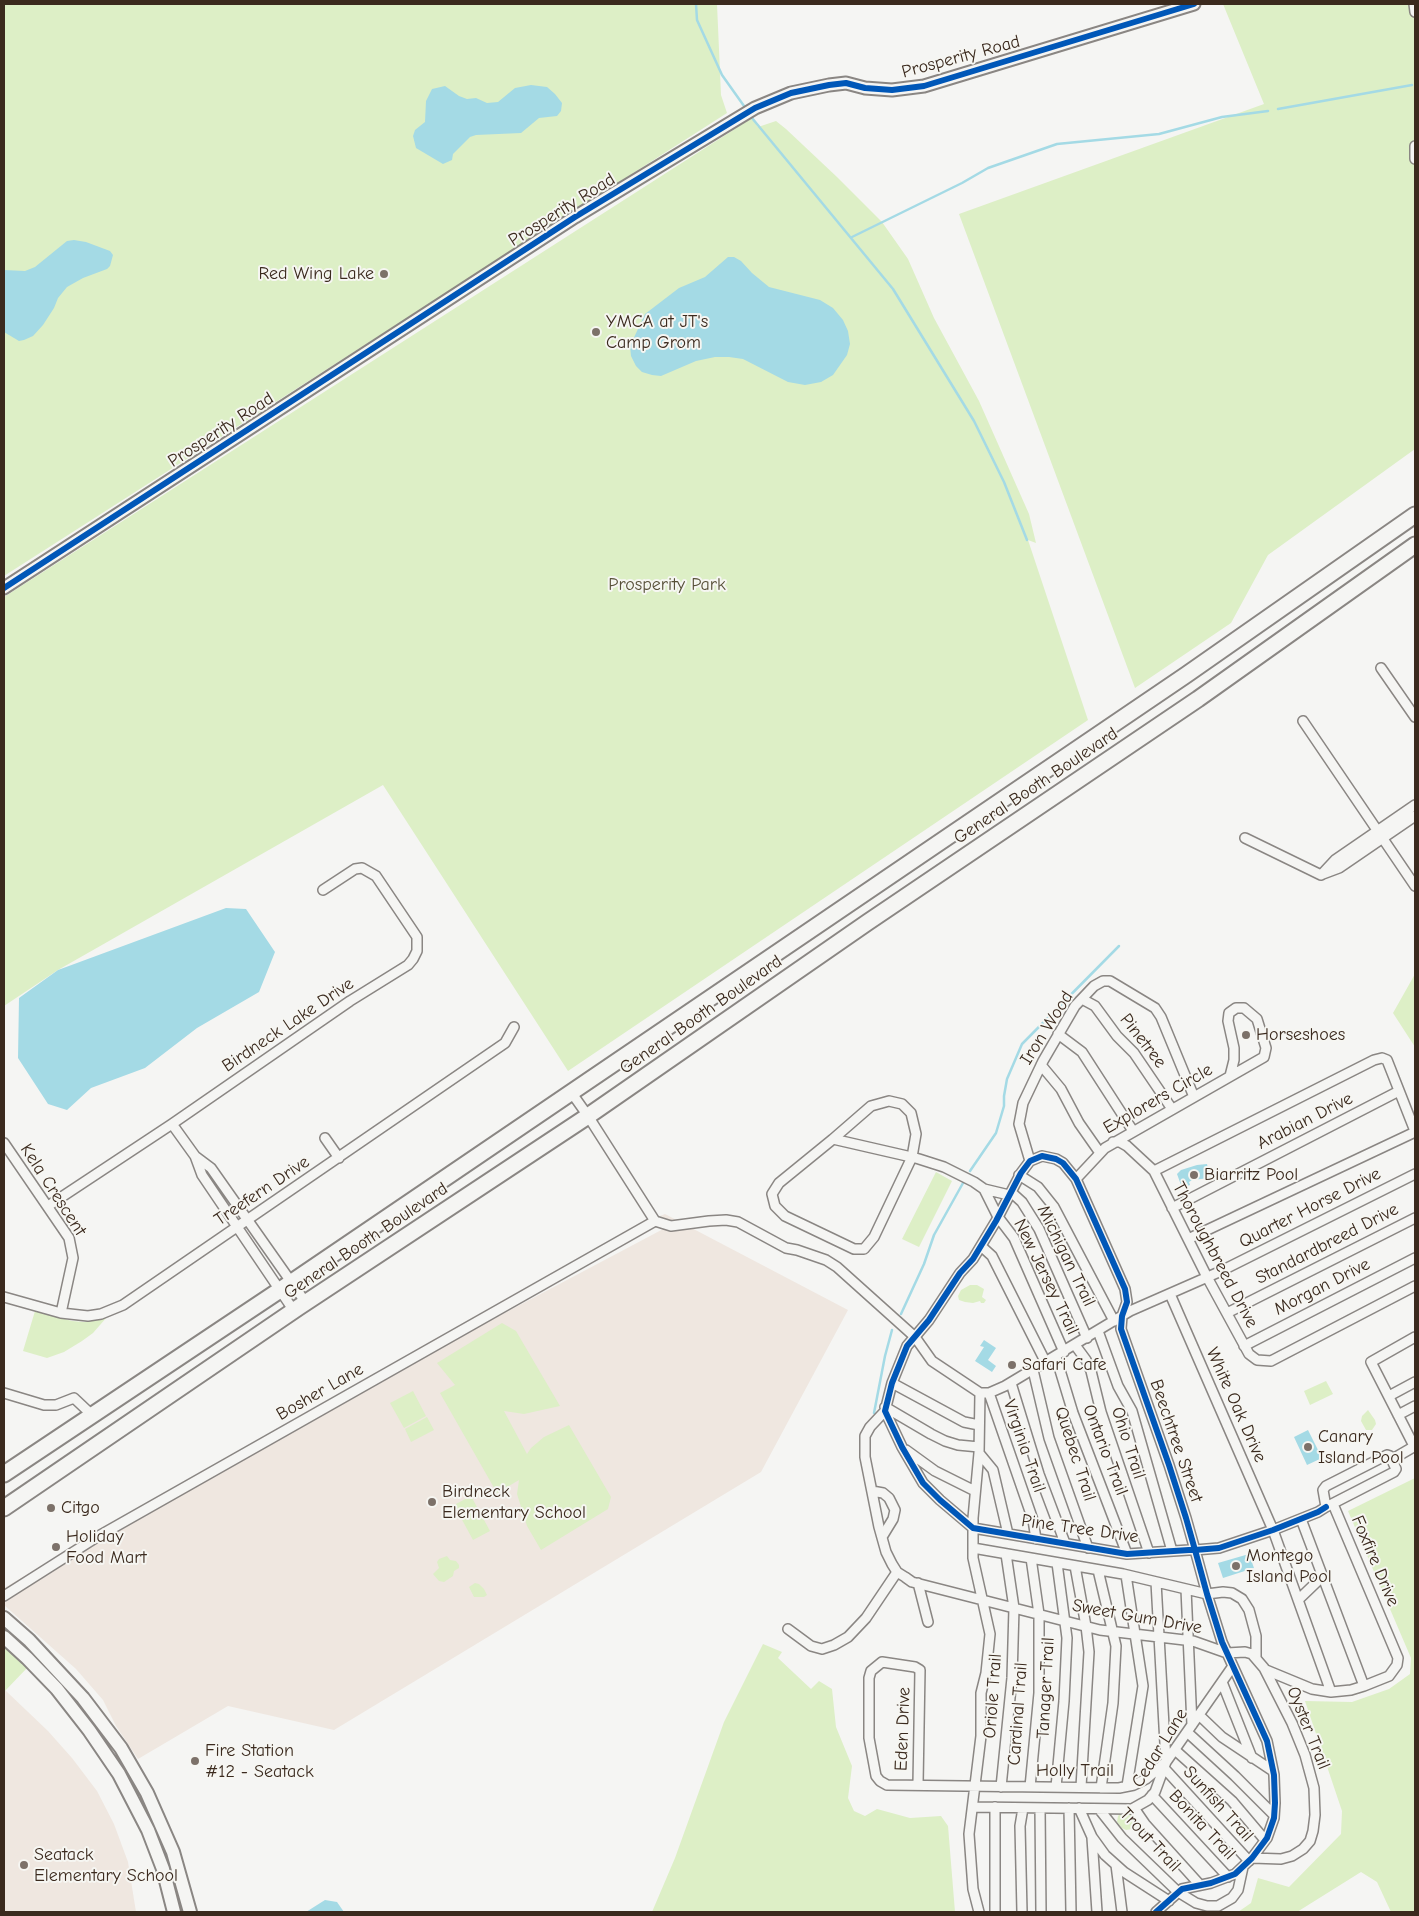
<!DOCTYPE html>
<html>
<head>
<meta charset="utf-8">
<style>
  body { margin:0 }
  #map { position:relative; width:1419px; height:1916px; overflow:hidden; background:#f5f5f3; font-family:"Comic Neue",sans-serif }
  canvas { display:block }
  .frame { position:absolute; inset:0; border:5px solid #3b2a1e; pointer-events:none }
</style>
</head>
<body>
<div id="map">
<canvas width="1419" height="1916"></canvas>
<div class="frame"></div>
</div>
<script>
const ctx = document.querySelector('canvas').getContext('2d');
ctx.lineJoin = 'round';
function fill(path, color) {
  ctx.fillStyle = color;
  ctx.fill(path, 'evenodd');
}
function shape(rows) {
  const path = new Path2D();
  for (const r of rows) {
    path.moveTo(r[0], r[1]);
    for (let i = 2; i < r.length; i += 2) path.lineTo(r[i], r[i + 1]);
  }
  return path;
}
function stroke(path, color, width, dash) {
  ctx.strokeStyle = color;
  ctx.lineWidth = width;
  ctx.lineCap = dash ? 'butt' : 'round';
  ctx.setLineDash(dash || []);
  ctx.stroke(path);
}
function write(font, color, halo, rows, align = 'center') {
  ctx.font = font + ' "Comic Neue",sans-serif';
  ctx.lineWidth = 4;
  ctx.setLineDash([]);
  ctx.textBaseline = 'middle';
  ctx.strokeStyle = halo;
  ctx.fillStyle = color;
  for (const [text, x, y, turn = 0] of rows) {
    ctx.save();
    ctx.translate(x, y);
    ctx.rotate((+turn || 0) * Math.PI / 180);
    ctx.textAlign = isNaN(turn) ? turn : align;
    if (halo) ctx.strokeText(text, 0, 0);
    ctx.fillText(text, 0, 0);
    ctx.restore();
  }
}
fill(shape([
  [665,1214,848,1310,761,1472,334,1730,228,1706,138,1759,116,1726,103,1700,76,1669,4,1605,4,1588,195,1477,667,1227,660,1216],
  [5,1690,48,1731,72,1758,97,1791,114,1824,128,1862,136,1912,4,1912]
]), '#efe7e0');
fill(shape([
  [4,4,717,4,721,95,727,113,4,576],
  [1223,4,1415,4,1415,449,1268,555,1231,623,1135,688,959,214,1264,104],
  [752,118,758,127,776,121,786,129,837,177,882,222,908,259,934,318,979,401,1029,514,1036,543,1028,540,1088,720,568,1071,383,785,58,970,4,1006,4,597],
  [1415,974,1415,1047,1393,1013],
  [936,1172,952,1181,919,1247,902,1239],
  [970,1285,977,1285,984,1289,982,1297,986,1300,984,1303,981,1303,980,1301,973,1303,965,1302,959,1300,958,1296,961,1290],
  [35,1311,72,1321,84,1322,107,1317,93,1333,82,1341,64,1352,47,1358,23,1351],
  [502,1323,516,1331,560,1406,524,1414,504,1411,527,1454,531,1448,544,1437,569,1425,611,1497,608,1509,541,1550,527,1526,517,1494,519,1480,497,1493,440,1393,455,1385,437,1363],
  [1326,1381,1333,1394,1310,1405,1304,1391],
  [413,1391,426,1416,404,1428,390,1403],
  [1368,1410,1375,1420,1376,1424,1372,1430,1366,1430,1361,1421,1362,1416],
  [427,1417,434,1430,411,1442,405,1429],
  [1415,1478,1415,1912,1391,1912,1377,1882,1361,1872,1297,1912,1238,1912,1251,1903,1258,1878,1289,1887,1341,1834,1342,1811,1305,1701,1352,1702,1389,1689,1410,1674,1411,1658,1348,1511],
  [471,1496,490,1531,473,1540,454,1505],
  [447,1556,450,1560,456,1561,459,1565,459,1568,454,1571,453,1576,444,1582,439,1581,433,1574,439,1568,437,1562,439,1559],
  [475,1583,479,1584,484,1589,487,1595,484,1597,474,1597,469,1587],
  [763,1644,782,1652,778,1658,811,1689,819,1681,832,1689,836,1727,852,1766,848,1798,854,1811,865,1816,877,1809,910,1818,941,1816,948,1826,955,1912,652,1912,675,1858,724,1722],
  [4,1646,27,1668,4,1692],
  [1122,1812,1131,1813,1133,1815,1132,1829,1126,1830,1122,1828,1117,1822,1118,1816]
]), '#ddefc6');
fill(shape([
  [531,85,547,87,555,94,562,103,561,111,557,116,539,118,521,133,476,135,470,137,453,154,452,160,443,164,416,148,413,136,415,130,425,122,426,101,432,89,445,86,459,96,467,99,476,98,487,103,498,102,515,88],
  [74,240,86,242,110,251,113,255,110,266,107,269,83,278,67,287,58,298,54,308,43,325,33,336,24,340,19,341,4,332,4,270,25,271,35,267,67,241],
  [728,257,734,257,741,261,752,273,769,287,820,300,833,308,843,320,848,331,850,344,847,355,833,375,821,382,805,385,788,382,743,359,729,357,715,357,696,361,661,376,652,375,642,372,636,366,631,356,630,346,645,314,679,288,705,277],
  [226,908,246,909,275,952,259,992,197,1028,145,1068,91,1088,67,1110,48,1104,18,1058,19,998,58,970],
  [1207,1164,1210,1178,1192,1180,1189,1182,1190,1185,1188,1186,1181,1185,1177,1174,1181,1170,1197,1165],
  [984,1340,996,1348,988,1360,996,1366,992,1372,975,1361,984,1347,980,1346],
  [1308,1430,1322,1458,1307,1465,1294,1437],
  [1249,1554,1254,1568,1223,1578,1218,1563],
  [325,1900,337,1902,344,1912,306,1912]
]), '#a4dae5');
stroke(shape([
  [696,4,697,20,722,75,744,106],
  [1278,109,1412,85],
  [752,118,893,289,974,421,1004,482,1027,540],
  [852,237,962,183,988,168,1057,144,1159,134,1222,117,1268,111],
  [970,1171,996,1133,1004,1106,1004,1096,1007,1079,1022,1044,1119,946],
  [901,1314,924,1264,934,1235,963,1183],
  [874,1413,885,1356,892,1330]
]), '#a4dae5', 2.5);
const minor = shape([
  [1414,4,1415,12],
  [1415,146,1415,159],
  [1381,668,1415,717],
  [1303,721,1415,886],
  [1245,838,1321,875],
  [1323,874,1339,868,1415,816],
  [1321,875,1335,860,1415,805],
  [1082,999,1095,1006,1117,1036,1134,1053,1172,1109],
  [1058,1034,1082,1052,1133,1131],
  [1041,1065,1061,1089,1079,1123,1100,1153],
  [571,1092,588,1116,655,1221,671,1226,709,1221,726,1220,738,1222,786,1248,797,1250,826,1260,837,1267,915,1337,932,1361,980,1393],
  [172,1124,195,1156,211,1168,306,1303],
  [1415,1131,1387,1060,1382,1058,1374,1060,1154,1171,1207,1277,1249,1354,1257,1360,1271,1361,1415,1286],
  [325,1138,339,1158],
  [833,1139,871,1106,889,1101,902,1104,911,1113,916,1134,912,1157,874,1237,864,1249,854,1249,785,1216,775,1206,772,1194,779,1183,833,1139,907,1156,912,1157,919,1159,944,1167,974,1182,984,1189],
  [1113,1142,1120,1142,1127,1146,1154,1171],
  [4,1143,69,1238,73,1258,61,1313],
  [195,1156,202,1175,294,1311],
  [1030,1161,1019,1124,1023,1103,1043,1061,1075,1006,1094,986,1103,981,1110,981,1155,1008,1161,1017,1194,1097],
  [1019,1175,1038,1187,1054,1207,1114,1321],
  [1076,1179,1105,1148,1264,1057,1266,1048,1257,1019,1244,1008,1236,1008,1229,1013,1228,1021,1234,1048,1234,1060,1230,1076],
  [1011,1192,1022,1202,1039,1229,1087,1338],
  [1009,1195,984,1189,998,1217,1014,1238,1064,1352],
  [48,1206,172,1124,350,1001,408,965,413,959,417,951,417,937,376,876,362,868,355,869,323,890],
  [1172,1208,1399,1091],
  [1188,1239,1415,1132],
  [981,1246,992,1256,1046,1363],
  [1170,1294,1273,1530,1331,1692],
  [4,1297,61,1313,88,1316,101,1314,123,1305,505,1043,514,1027],
  [1227,1313,1415,1218],
  [1098,1331,1118,1386,1132,1411,1172,1551],
  [1075,1345,1086,1360,1091,1371,1101,1412,1149,1553],
  [1244,1346,1415,1258],
  [1056,1357,1073,1413,1127,1554],
  [1033,1370,1049,1438,1088,1548],
  [892,1383,964,1422,979,1425],
  [1011,1383,1039,1474,1065,1543],
  [4,1393,44,1405,56,1405,74,1398,92,1415],
  [980,1393,989,1393,1005,1386,1130,1311,1219,1272,1415,1174],
  [989,1393,1033,1520,1036,1539],
  [1389,1396,1415,1382],
  [885,1407,931,1434,945,1441,958,1445,979,1447],
  [885,1411,870,1427,865,1436,865,1457,879,1527,886,1552,892,1564,897,1572,905,1577,912,1582,1100,1630,1193,1641,1227,1653,1245,1652,1252,1654,1264,1668,1292,1723,1305,1755,1314,1788,1315,1815,1313,1831,1310,1841,1303,1849,1292,1856,1281,1859,1252,1858],
  [1398,1415,1415,1406],
  [1414,1446,1371,1362,1415,1337],
  [906,1450,935,1471,975,1491],
  [979,1453,993,1470,1008,1534],
  [1387,1455,1390,1456,1396,1469,1394,1472,1326,1507,1323,1490,1326,1486,1387,1455],
  [1391,1460,1415,1446],
  [872,1491,883,1493,889,1498,895,1510,893,1519,882,1537],
  [1301,1519,1364,1686],
  [973,1548,1123,1574,1207,1594,1223,1592,1232,1593,1242,1599,1249,1610,1256,1636,1256,1658],
  [1075,1566,1086,1626,1089,1652,1081,1787],
  [1098,1570,1116,1646,1113,1703,1101,1788],
  [1126,1575,1143,1686,1127,1786],
  [918,1583,928,1622],
  [1186,1589,1192,1725],
  [4,1596,97,1537,655,1221],
  [1298,1600,1323,1576],
  [788,1629,811,1646,822,1649,834,1645,848,1637,866,1618,897,1572],
  [1266,1670,1312,1689,1331,1692,1351,1690,1364,1686,1389,1676,1397,1665,1398,1658,1333,1504],
  [1222,1682,1252,1758],
  [1199,1715,1222,1737,1273,1771],
  [1187,1732,1235,1776,1274,1815],
  [1175,1750,1232,1801,1265,1840],
  [1164,1768,1249,1861],
  [918,1784,920,1670,915,1667,882,1662,871,1671,869,1678,869,1738,876,1776,880,1781,887,1785,1119,1788,1134,1785,1146,1779,1166,1762,1156,1582],
  [1001,1787,1012,1678,1014,1608,1006,1554],
  [1030,1787,1039,1693,1039,1614,1031,1558],
  [1056,1787,1064,1701,1067,1638,1057,1563],
  [1152,1795,1228,1877],
  [973,1807,1132,1809,1148,1800,1155,1792,1166,1762,1233,1666],
  [995,1807,995,1912],
  [1040,1808,1041,1912],
  [1069,1808,1071,1912],
  [1079,1808,1092,1837,1105,1855,1124,1872,1169,1901],
  [1134,1808,1145,1824,1200,1885],
  [1099,1809,1122,1838,1178,1892,1196,1903,1207,1906,1218,1906,1232,1898,1238,1890,1243,1867],
  [1092,1838,1097,1912],
  [1116,1865,1122,1912],
  [979,1912,973,1889,969,1834,981,1736,981,1693,986,1673,990,1634,973,1558,973,1518,979,1453,980,1393],
  [1022,1912,1020,1826,1023,1808],
  [1156,1912,1182,1889,1211,1883,1235,1874,1252,1858,1267,1838,1274,1818,1275,1803,1274,1775,1267,1741,1222,1642,1207,1594,1195,1550,1186,1518,1169,1465,1121,1329,1122,1316,1127,1302,1125,1289,1076,1179,1063,1163,1056,1159,1042,1156,1030,1161,1021,1173,996,1221,973,1259,960,1273,929,1320,907,1346,892,1383,885,1411,902,1447,923,1483,940,1500,973,1528,1127,1554,1189,1550,1195,1550,1219,1548,1273,1530,1318,1512,1326,1507]
]);
const tertiary = shape([
  [4,588,575,217,755,108,791,93,829,85,846,83,865,88,892,90,924,86,1194,4]
]);
const secondary = shape([
  [4,1618,29,1640,83,1698,121,1748,147,1793,173,1852,190,1912],
  [4,1637,27,1658,57,1689,89,1730,119,1774,148,1830,163,1869,174,1912]
]);
const trunk = shape([
  [4,1474,292,1282,1186,675,1415,515],
  [4,1508,299,1307,588,1116,868,922,1198,699,1415,545]
]);
stroke(minor, '#8a8683', 12);
stroke(tertiary, '#8a8683', 15);
stroke(secondary, '#8a8683', 16);
stroke(trunk, '#8a8683', 19);
stroke(minor, '#f5f5f3', 9);
stroke(tertiary, '#f5f5f3', 11);
stroke(secondary, '#f5f5f3', 12);
stroke(trunk, '#f5f5f3', 15);
stroke(shape([
  [4,588,575,217,755,108,791,93,829,85,846,83,865,88,892,90,924,86,1194,4],
  [1156,1912,1182,1889,1211,1883,1235,1874,1252,1858,1267,1838,1274,1818,1275,1803,1274,1775,1267,1741,1222,1642,1207,1594,1195,1550,1186,1518,1169,1465,1121,1329,1122,1316,1127,1302,1125,1289,1076,1179,1063,1163,1056,1159,1042,1156,1030,1161,1021,1173,996,1221,973,1259,960,1273,929,1320,907,1346,892,1383,885,1411,902,1447,923,1483,940,1500,973,1528,1127,1554,1189,1550,1195,1550,1219,1548,1273,1530,1318,1512,1326,1507]
]), '#0057b8', 6);
for (const [x, y, r, color] of [
  [384,274,5,"#7c7169"],
  [596,332,5,"#7c7169"],
  [1246,1035,5,"#7c7169"],
  [1194,1175,5,"#7c7169"],
  [1012,1365,5,"#7c7169"],
  [1308,1447,5,"#7c7169"],
  [432,1502,5,"#7c7169"],
  [51,1508,5,"#7c7169"],
  [56,1547,5,"#7c7169"],
  [1236,1566,5,"#7c7169"],
  [195,1761,5,"#7c7169"],
  [24,1865,5,"#7c7169"]
]) {
  const dot = new Path2D();
  dot.arc(x, y, r, 0, 2 * Math.PI);
  ctx.fillStyle = color;
  ctx.fill(dot);
  stroke(dot, '#f6f6f2', 2);
}
write('18px', '#3b2a1e', '#f6f6f2', [
  ["Prosperity Road",961,57,-15],
  ["Prosperity Road",562,210,-32],
  ["Prosperity Road",221,430,-33],
  ["General Booth Boulevard",1036,786,-34],
  ["General Booth Boulevard",701,1015,-35],
  ["Birdneck Lake Drive",288,1025,-34],
  ["Iron Wood",1047,1028,-58],
  ["Pinetree",1143,1041,52],
  ["Explorers Circle",1158,1099,-30],
  ["Arabian Drive",1305,1121,-27],
  ["Kela Crescent",53,1190,57],
  ["Treefern Drive",262,1191,-34],
  ["Quarter Horse Drive",1310,1208,-27],
  ["General Booth Boulevard",366,1241,-34],
  ["Standardbreed Drive",1327,1244,-27],
  ["Thoroughbreed Drive",1215,1255,62],
  ["Michigan Trail",1066,1256,64],
  ["New Jersey Trail",1046,1277,64],
  ["Morgan Drive",1322,1287,-27],
  ["Bosher Lane",320,1392,-30],
  ["White Oak Drive",1236,1405,66],
  ["Beechtree Street",1176,1441,71],
  ["Ohio Trail",1128,1443,72],
  ["Virginia Trail",1024,1446,71],
  ["Ontario Trail",1105,1450,69],
  ["Quebec Trail",1075,1454,72],
  ["Pine Tree Drive",1080,1529,8],
  ["Foxfire Drive",1375,1561,67],
  ["Sweet Gum Drive",1137,1617,10],
  ["Tanager Trail",1046,1688,-87],
  ["Oriole Trail",993,1696,-86],
  ["Cardinal Trail",1018,1714,-86],
  ["Oyster Trail",1308,1728,68],
  ["Eden Drive",903,1729,-88],
  ["Cedar Lane",1160,1748,-58],
  ["Holly Trail",1075,1771],
  ["Sunfish Trail",1218,1804,48],
  ["Bonita Trail",1202,1825,47],
  ["Trout Trail",1150,1840,47]
]);
write('18px', '#3b2a1e', '#f6f6f2', [
  ["Red Wing Lake",374,274,"right"],
  ["YMCA at JT's",606,322],
  ["Camp Grom",606,343],
  ["Horseshoes",1256,1035],
  ["Biarritz Pool",1204,1175],
  ["Safari Cafe",1022,1365],
  ["Canary",1318,1437],
  ["Island Pool",1318,1458],
  ["Birdneck",442,1492],
  ["Elementary School",442,1513],
  ["Citgo",61,1508],
  ["Holiday",66,1537],
  ["Food Mart",66,1558],
  ["Montego",1246,1556],
  ["Island Pool",1246,1577],
  ["Fire Station",205,1751],
  ["#12 - Seatack",205,1772],
  ["Seatack",34,1855],
  ["Elementary School",34,1876]
], 'left');
write('18px', '#575038', '#f6f6f2', [
  ["Prosperity Park",667,585]
]);
</script>
</body>
</html>
